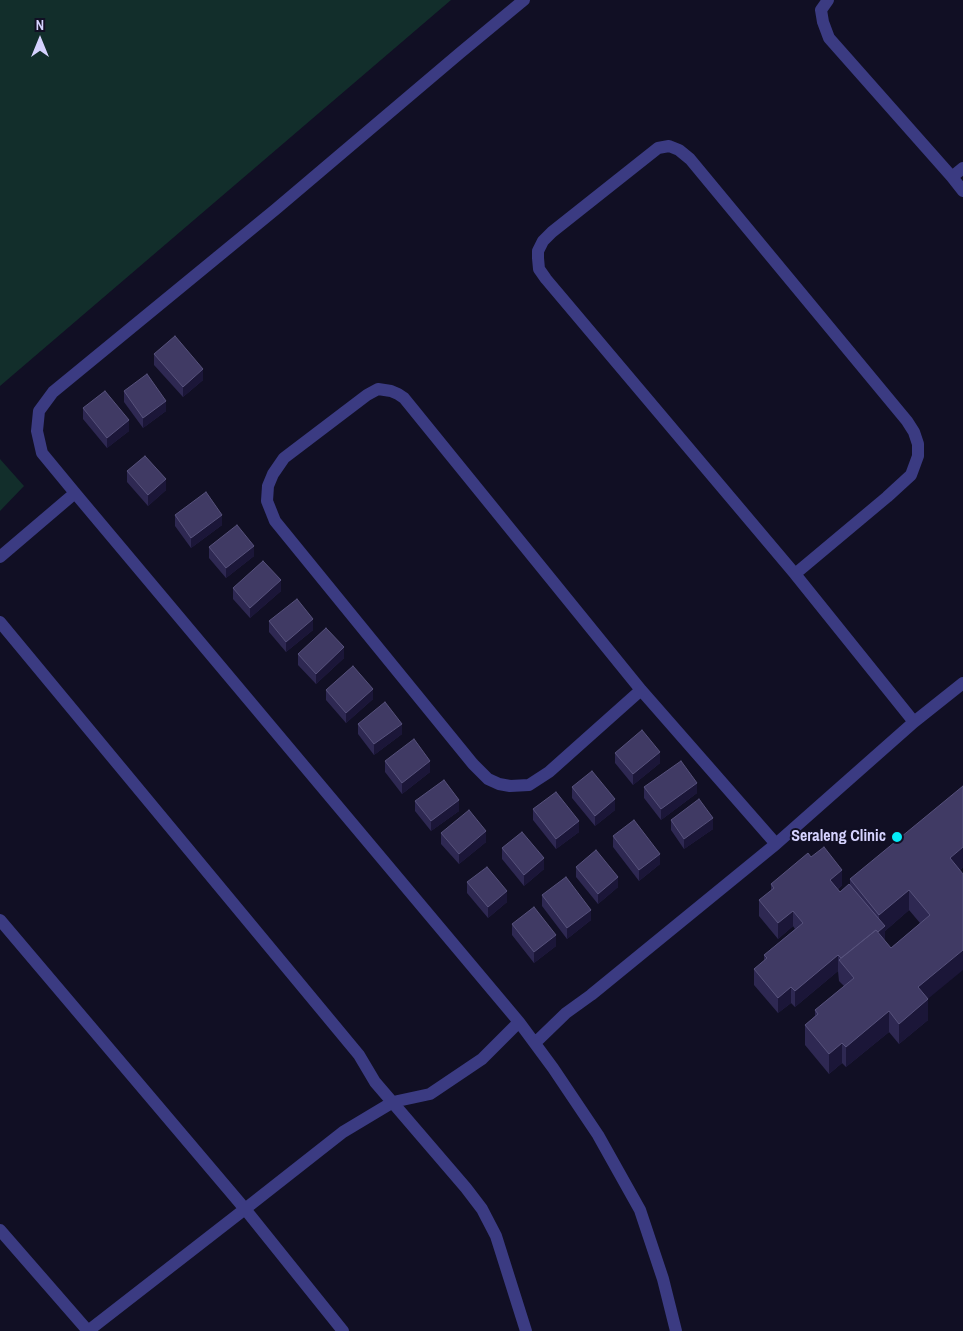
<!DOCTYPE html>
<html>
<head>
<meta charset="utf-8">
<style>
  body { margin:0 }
  #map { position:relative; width:963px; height:1331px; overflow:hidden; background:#110f24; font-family:"Archivo Narrow",sans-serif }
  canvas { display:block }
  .north { position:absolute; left:15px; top:15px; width:50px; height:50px; -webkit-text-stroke:4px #110f24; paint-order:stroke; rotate:0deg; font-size:14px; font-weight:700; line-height:20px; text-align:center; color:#d5d2fe }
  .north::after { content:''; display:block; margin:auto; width:18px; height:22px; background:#d5d2fe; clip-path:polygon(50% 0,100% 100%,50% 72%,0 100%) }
</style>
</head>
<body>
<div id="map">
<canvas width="963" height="1331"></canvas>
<div class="north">N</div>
</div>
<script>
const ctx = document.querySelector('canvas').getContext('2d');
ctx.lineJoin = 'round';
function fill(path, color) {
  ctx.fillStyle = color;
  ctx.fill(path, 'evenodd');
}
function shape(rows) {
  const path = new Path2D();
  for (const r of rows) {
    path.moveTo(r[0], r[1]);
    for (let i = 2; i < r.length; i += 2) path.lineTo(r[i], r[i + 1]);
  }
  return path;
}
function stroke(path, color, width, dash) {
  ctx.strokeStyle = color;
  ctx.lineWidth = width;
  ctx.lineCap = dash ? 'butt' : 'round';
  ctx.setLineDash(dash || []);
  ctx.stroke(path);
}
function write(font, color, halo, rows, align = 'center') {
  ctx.font = font + ' "Archivo Narrow",sans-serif';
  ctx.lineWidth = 4;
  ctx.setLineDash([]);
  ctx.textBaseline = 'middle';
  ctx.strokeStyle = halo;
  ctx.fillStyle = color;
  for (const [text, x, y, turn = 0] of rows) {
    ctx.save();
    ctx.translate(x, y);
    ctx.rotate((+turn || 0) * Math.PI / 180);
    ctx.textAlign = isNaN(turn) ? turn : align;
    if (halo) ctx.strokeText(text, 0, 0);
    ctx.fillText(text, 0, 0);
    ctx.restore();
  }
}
fill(shape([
  [0,0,451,0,0,386],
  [0,459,24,486,0,511]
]), '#122e2b');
stroke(shape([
  [524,0,460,53,276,209,53,392,39,411,37,431,42,453,75,493,519,1022,553,1068,598,1135,640,1210,663,1279,676,1331],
  [828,0,821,10,823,22,829,38,952,177,963,191],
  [952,177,963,168],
  [0,557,75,493],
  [795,574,887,497,911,475,918,456,918,444,914,432,907,421,690,159,679,150,669,146,658,148,552,232,543,241,538,251,538,258,539,269,546,279,795,574,914,722],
  [0,622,359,1055,375,1082,466,1188,482,1209,496,1236,526,1331],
  [641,690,549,772,529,785,510,786,499,784,488,779,473,764,275,521,267,501,268,486,273,474,284,458,367,395,378,389,391,391,398,394,404,398,641,690,776,844],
  [0,920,245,1209,343,1331],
  [535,1043,566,1013,591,995,776,844,914,722,963,683],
  [0,1230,88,1331,245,1209,343,1132,393,1102,430,1094,482,1059,519,1022]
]), '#3b3b82', 12);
fill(shape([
  [154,354,203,380,183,397,154,365],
  [124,391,166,411,143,428,124,402],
  [83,408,129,431,107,448,83,419],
  [127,471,166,490,148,506,127,482],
  [175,515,222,525,191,548,175,526],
  [209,547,254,556,226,578,209,558],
  [233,588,281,591,250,618,233,599],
  [269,621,313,630,286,652,269,632],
  [298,654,344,658,316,684,298,665],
  [326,690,373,699,346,723,326,700],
  [358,724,402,734,374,755,358,734],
  [615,753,660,763,633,785,615,763],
  [385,761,430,772,402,794,385,772],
  [572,787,615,810,595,826,572,798],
  [644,787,697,793,661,820,644,798],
  [415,801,459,811,431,831,415,811],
  [533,809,579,832,556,849,533,820],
  [671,820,713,829,684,849,671,830],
  [441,833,486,842,459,864,441,844],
  [613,836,660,864,639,881,613,847],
  [502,848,544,869,524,886,502,859],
  [811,857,842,885,838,889,840,892,850,884,850,879,963,867,960,870,928,999,928,1020,899,1044,889,1032,846,1067,842,1063,829,1074,805,1045,805,1025,815,1016,815,1010,844,986,839,981,838,971,795,1007,791,1003,778,1013,754,985,754,969,764,961,764,955,795,929,793,926,778,939,759,916,759,900,771,891,771,884],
  [909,910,920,923,891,948,885,941,885,931],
  [576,867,618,887,598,904,576,877],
  [467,882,507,902,488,918,467,893],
  [542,895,591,920,567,939,542,906],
  [512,924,556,946,534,963,512,935]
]), '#2e2852');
fill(shape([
  [203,369,203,380,183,397,183,387],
  [166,401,166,411,143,428,143,418],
  [129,420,129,431,107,448,107,438],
  [166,479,166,490,148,506,148,495],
  [222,515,222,525,191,548,191,538],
  [254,546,254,556,226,578,226,568],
  [281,580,281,591,250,618,250,608],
  [313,619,313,630,286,652,286,642],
  [344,647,344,658,316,684,316,674],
  [373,689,373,699,346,723,346,713],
  [402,724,402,734,374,755,374,744],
  [660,752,660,763,633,785,633,774],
  [430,761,430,772,402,794,402,783],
  [697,783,697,793,661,820,661,809],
  [615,799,615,810,595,826,595,816],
  [459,800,459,811,431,831,431,821],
  [713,818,713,829,684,849,684,839],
  [579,821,579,832,556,849,556,839],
  [486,831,486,842,459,864,459,854],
  [963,847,963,867,950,878,950,858],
  [660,854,660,864,639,881,639,870],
  [544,858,544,869,524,886,524,875],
  [842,870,842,885,830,895,830,880],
  [618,877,618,887,598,904,598,894],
  [909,890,909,910,885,931,885,942,843,965,879,930,879,915],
  [507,891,507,902,488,918,488,907],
  [591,910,591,920,567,939,567,928],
  [793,911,793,926,778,939,778,923],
  [556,935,556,946,534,963,534,952],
  [963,950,963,970,918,1007,918,987],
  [838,955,838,971,795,1007,795,991],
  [791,987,791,1003,778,1013,778,998],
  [928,999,928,1020,899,1044,899,1024],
  [889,1011,889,1032,846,1067,846,1047],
  [842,1043,842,1063,829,1074,829,1054]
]), '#1b1638');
const building = shape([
  [175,336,203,369,183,387,154,354,175,336],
  [147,374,166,401,143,418,124,391,147,374],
  [105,391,129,420,107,438,83,408,105,391],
  [145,456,166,479,148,495,127,471,145,456],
  [206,492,222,515,191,538,175,515,206,492],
  [237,525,254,546,226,568,209,547,237,525],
  [263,561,281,580,250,608,233,588,263,561],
  [297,599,313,619,286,642,269,621,297,599],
  [326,628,344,647,316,674,298,654,326,628],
  [353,666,373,689,346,713,326,690,353,666],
  [385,702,402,724,374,744,358,724,385,702],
  [642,730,660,752,633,774,615,753,642,730],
  [414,739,430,761,402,783,385,761,414,739],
  [681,761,697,783,661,809,644,787,681,761],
  [592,771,615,799,595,816,572,787,592,771],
  [444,780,459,800,431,821,415,801,444,780],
  [963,786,963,847,950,858,963,874,963,950,918,987,928,999,899,1024,889,1011,846,1047,842,1043,829,1054,805,1025,818,1014,815,1010,854,978,839,960,876,930,891,948,930,915,909,890,879,915,850,879,963,786],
  [556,792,579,821,556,839,533,809,556,792],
  [699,799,713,818,684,839,671,820,699,799],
  [469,810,486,831,459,854,441,833,469,810],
  [634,820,660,854,639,870,613,836,634,820],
  [522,832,544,858,524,875,502,848,522,832],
  [824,847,842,870,830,880,840,892,849,884,885,926,878,932,876,930,841,958,838,955,795,991,791,987,778,998,754,969,767,958,764,955,803,923,793,911,778,923,759,900,774,888,771,884,808,853,811,857,824,847],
  [596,850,618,877,598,894,576,867,596,850],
  [487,867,507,891,488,907,467,882,487,867],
  [566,877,591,910,567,928,542,895,566,877],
  [534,907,556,935,534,952,512,924,534,907]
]);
fill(building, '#403a64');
stroke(building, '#57527c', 1);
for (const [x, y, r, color] of [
  [897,837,6,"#04ecf8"]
]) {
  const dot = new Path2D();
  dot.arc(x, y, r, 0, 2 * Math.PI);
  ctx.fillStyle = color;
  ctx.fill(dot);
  stroke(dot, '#110f24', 2);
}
write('bold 16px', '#d5d2fe', '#110f24', [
  ["Seraleng Clinic",886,837]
], 'right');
</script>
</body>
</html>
